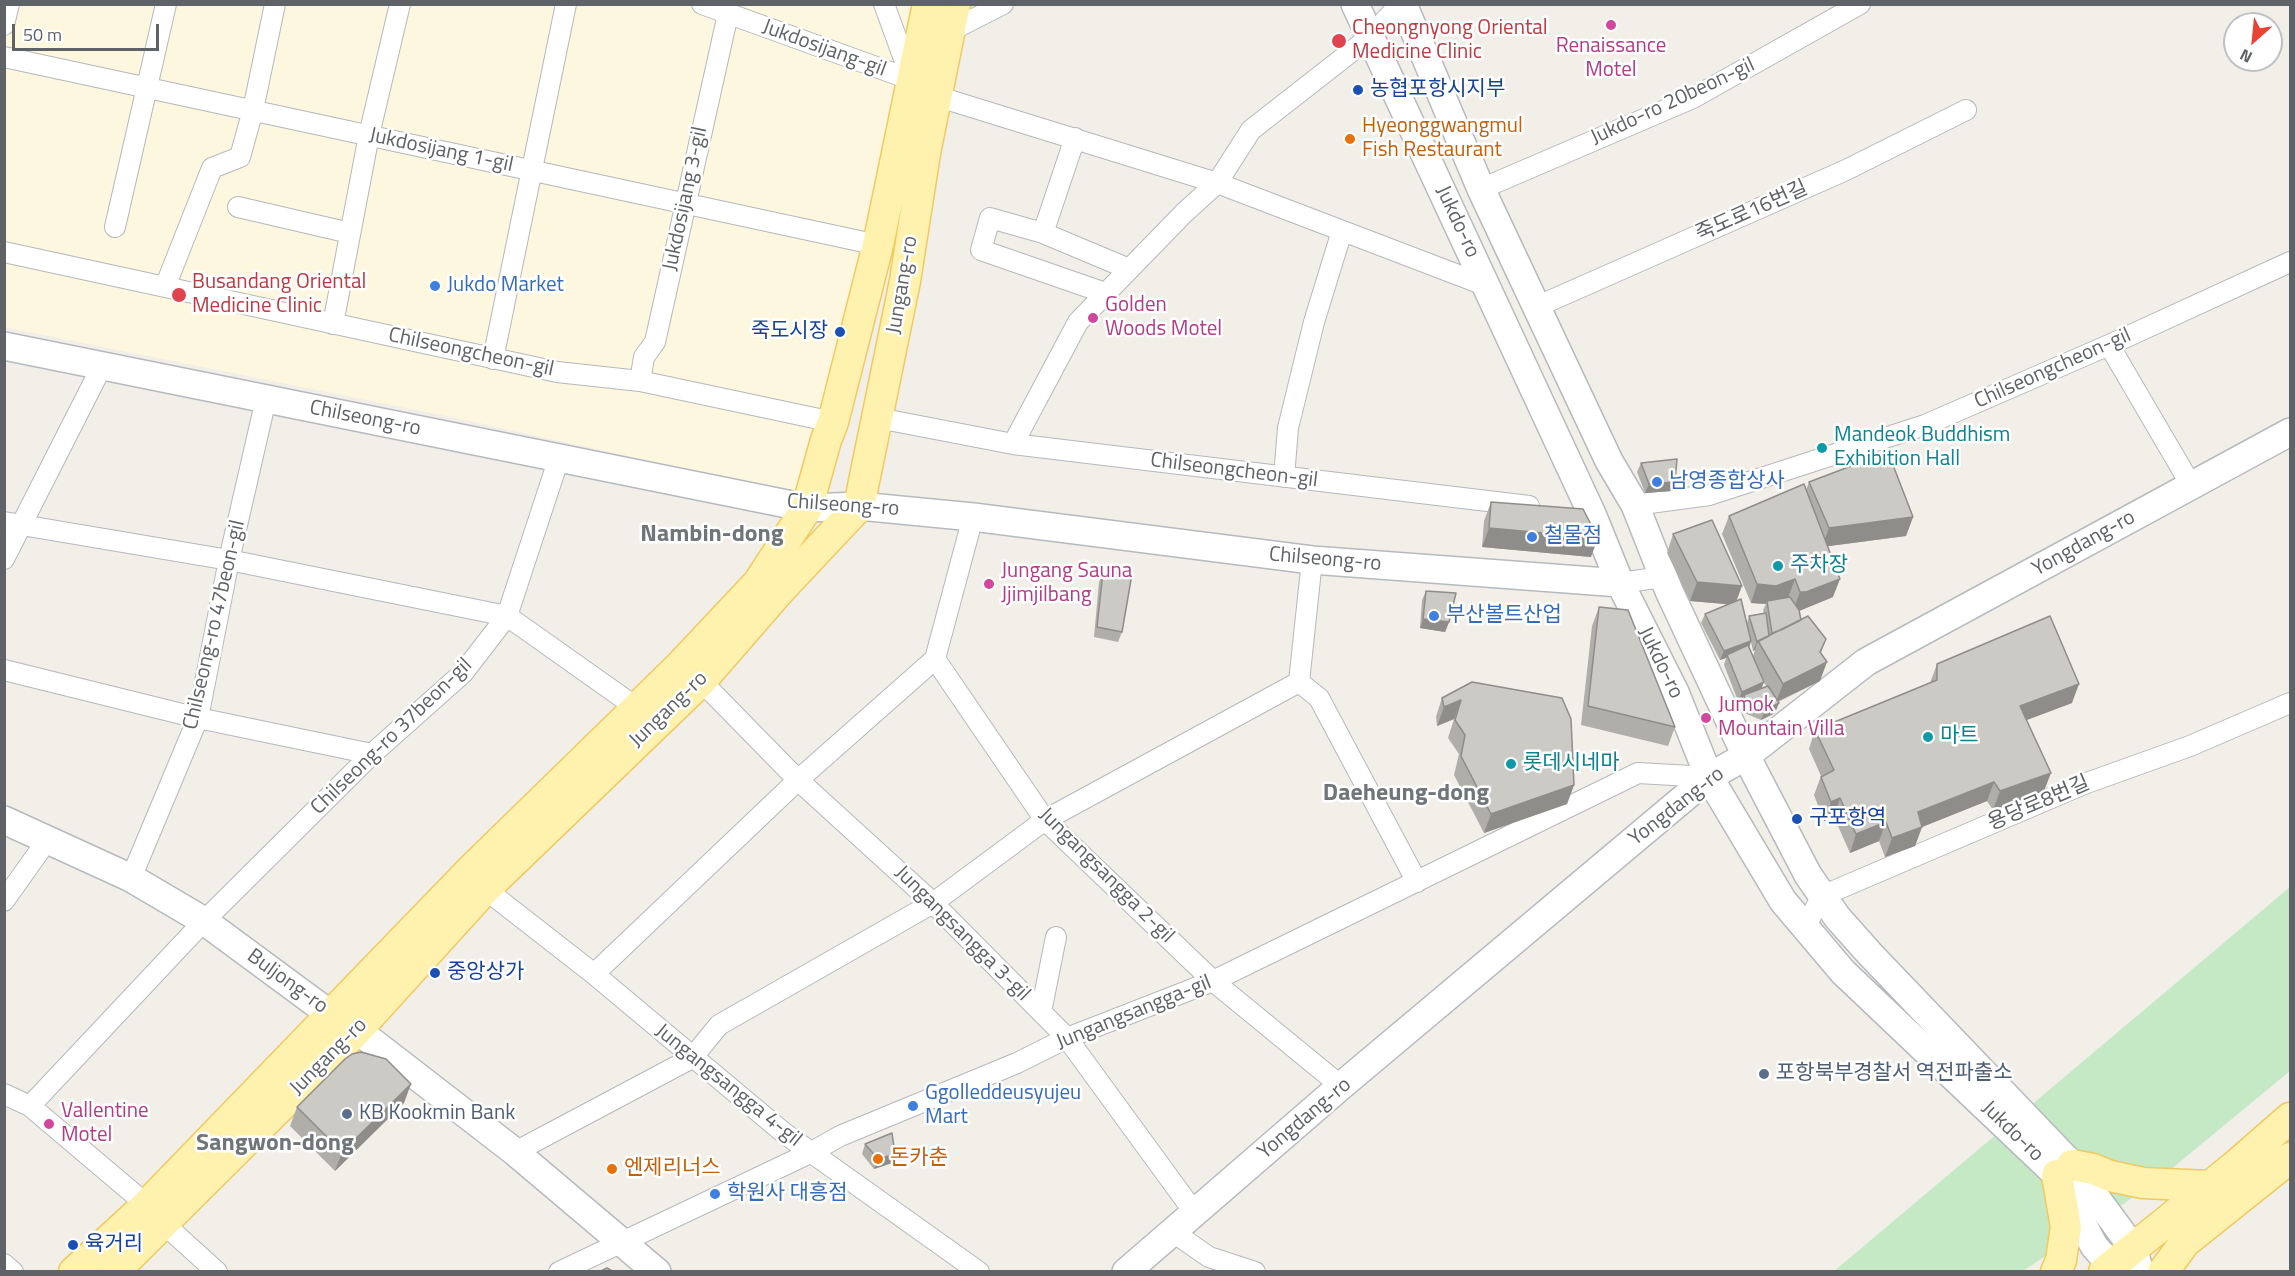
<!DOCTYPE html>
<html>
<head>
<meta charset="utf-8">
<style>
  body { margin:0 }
  #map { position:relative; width:2295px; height:1276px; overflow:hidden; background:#f1efe8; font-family:"Titillium Web",sans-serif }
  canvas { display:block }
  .frame { position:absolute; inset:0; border:6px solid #5f6368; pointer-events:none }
  .north { position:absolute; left:2223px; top:12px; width:60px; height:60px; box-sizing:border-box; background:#fff; border:2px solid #bfc1c3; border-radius:50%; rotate:207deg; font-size:16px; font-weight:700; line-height:24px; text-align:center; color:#5f6368 }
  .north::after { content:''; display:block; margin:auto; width:21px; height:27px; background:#ea4335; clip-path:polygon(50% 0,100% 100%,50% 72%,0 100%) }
  .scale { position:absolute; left:12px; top:24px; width:147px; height:27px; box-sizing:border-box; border:3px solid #5f6368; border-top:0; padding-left:8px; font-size:18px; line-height:21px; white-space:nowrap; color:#5f6368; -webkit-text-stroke:4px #fff; paint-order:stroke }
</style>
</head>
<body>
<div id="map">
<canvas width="2295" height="1276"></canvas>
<div class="frame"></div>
<div class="north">N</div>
<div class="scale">50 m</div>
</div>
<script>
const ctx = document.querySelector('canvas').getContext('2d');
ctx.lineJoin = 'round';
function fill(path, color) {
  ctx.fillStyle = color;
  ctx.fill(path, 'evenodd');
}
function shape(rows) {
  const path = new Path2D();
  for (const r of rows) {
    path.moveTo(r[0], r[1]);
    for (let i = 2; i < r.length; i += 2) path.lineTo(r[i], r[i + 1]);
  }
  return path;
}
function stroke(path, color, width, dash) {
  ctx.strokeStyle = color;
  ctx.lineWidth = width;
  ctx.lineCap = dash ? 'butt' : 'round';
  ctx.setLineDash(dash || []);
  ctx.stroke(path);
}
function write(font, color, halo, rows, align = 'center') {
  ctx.font = font + ' "Titillium Web","Noto Sans KR",sans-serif';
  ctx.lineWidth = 5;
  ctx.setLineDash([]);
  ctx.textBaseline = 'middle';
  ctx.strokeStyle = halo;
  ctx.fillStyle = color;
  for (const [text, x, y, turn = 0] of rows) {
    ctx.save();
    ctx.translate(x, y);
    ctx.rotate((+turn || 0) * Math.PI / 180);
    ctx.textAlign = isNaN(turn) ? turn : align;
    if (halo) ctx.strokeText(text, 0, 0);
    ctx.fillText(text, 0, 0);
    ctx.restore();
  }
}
fill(shape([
  [4,5,928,5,802,495,466,420,5,327]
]), '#fef7e0');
fill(shape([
  [2290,887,2290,1071,2153,1184,2023,1271,1833,1272]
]), '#c5e8c5');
const street = shape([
  [702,4,912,80],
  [884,4,911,78],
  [4,25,9,4],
  [950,31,1003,4],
  [4,57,878,245],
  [936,96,1217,183,1487,286],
  [1075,138,1043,233,990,218,981,250,1105,293],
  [1481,189,1693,98,1860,4],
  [238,207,350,233],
  [115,227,166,4],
  [1043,233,1129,269],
  [4,252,557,372,640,381,833,422],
  [165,287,212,168,240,157,253,110,275,4],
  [1536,307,1846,170,1966,110],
  [333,324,369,135,400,4],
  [2109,345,2191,485],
  [493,359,566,4],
  [640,381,644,357,655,342,728,14],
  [878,418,1013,444,1529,506],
  [1013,444,1078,322,1184,213,1217,183,1251,130,1370,37,1400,4],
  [1284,477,1288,428,1314,322,1342,231],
  [1635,505,1709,495,1925,425,2109,345,2290,262],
  [973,517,935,659,1045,820,1213,981,1341,1086],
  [4,522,229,560,507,616,637,708],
  [4,559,102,366],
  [1312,560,1299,682,1319,698,1417,882],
  [1620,583,1663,577],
  [4,670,198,718,372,754],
  [701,681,798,780,933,903,1067,1038,1194,1212],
  [131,878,198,718,229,560,266,399],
  [485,889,594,974,784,1133,979,1272],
  [4,901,48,839],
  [1805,927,1822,896,2084,784,2190,746,2290,703],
  [594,974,798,780,935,659],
  [1041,1012,1056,937],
  [4,1094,30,1106,147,1205],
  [30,1106,204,921,372,754,463,673,507,616,559,458],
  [515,1152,692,1058,719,1025,933,903,1045,820,1299,682],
  [164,1224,217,1272],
  [1173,1232,1209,1257,1255,1272],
  [4,1264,13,1272],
  [559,1272,810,1153,840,1136,1017,1063,1067,1038,1213,981,1638,773,1709,777]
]);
const secondary = shape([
  [1355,4,1592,514,1620,583,1675,692,1709,777,1783,901,1843,972,2057,1175,2094,1246,2111,1265,2119,1272],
  [1403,4,1481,189,1609,461,1635,505,1669,591,1746,756,1808,875,1837,917,1869,953,2072,1165,2133,1248,2140,1272],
  [4,346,807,508,859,506,973,517,1312,560,1620,583],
  [4,820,131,878,204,921,330,1014,357,1030,515,1152,657,1272],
  [1126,1272,1341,1086,1709,777,1746,756,1866,662,2290,432]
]);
const primary = shape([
  [2072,1165,2093,1169,2110,1176,2143,1183,2210,1186],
  [74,1272,147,1205,473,868,679,667,758,583,807,508,826,440,833,422,878,245,928,4],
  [114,1272,357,1030,485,889,701,681,780,590,859,506,905,281,925,153,955,4],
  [2056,1272,2061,1260,2066,1227,2057,1175],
  [2104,1272,2235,1166,2290,1118],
  [2163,1272,2185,1242,2290,1158]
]);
stroke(street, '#b5b8bc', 22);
stroke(secondary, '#b6babf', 30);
stroke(primary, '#f2c960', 33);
stroke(street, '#fff', 20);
stroke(secondary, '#fff', 27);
stroke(primary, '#fff2af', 30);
fill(shape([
  [1641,463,1675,482,1672,491,1645,493,1637,472],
  [1809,482,1913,517,1906,536,1828,546,1833,597,1799,611,1801,620,1821,653,1820,681,1778,702,1775,713,1761,720,1742,712,1740,705,1742,700,1738,701,1724,665,1726,658,1720,660,1701,623,1705,614,1728,604,1690,601,1667,553,1673,534,1736,601,1747,623,1749,616,1764,613,1763,610,1766,604,1751,603,1722,534,1729,516,1806,490],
  [1751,642,1753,651,1755,650,1753,656,1749,647],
  [1763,680,1766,686,1762,688],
  [1491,502,1591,557,1482,547,1484,521],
  [1103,572,1122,632,1118,642,1094,637,1099,582],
  [1426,591,1449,622,1445,632,1420,628,1422,600],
  [1599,607,1675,727,1668,746,1581,725,1592,626],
  [1937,664,2072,703,2027,720,2044,791,1993,810,1987,801,1922,827,1915,846,1885,857,1879,841,1850,853,1834,817,1824,821,1814,795,1821,776,1809,749,1815,730,1930,683],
  [1472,682,1574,785,1567,804,1484,833,1454,775,1459,754,1448,738,1454,719,1437,726,1436,717,1442,698],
  [404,1103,335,1171,290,1126,297,1107],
  [865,1144,895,1154,892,1163,874,1169,862,1154]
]), '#afaea9');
fill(shape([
  [1675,482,1672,491,1645,493,1649,484],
  [1913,517,1906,536,1822,547,1829,528],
  [1489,528,1598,538,1591,557,1482,547],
  [1795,579,1788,598,1767,601,1766,604,1751,603,1757,584],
  [1840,579,1833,597,1799,611,1793,610,1800,592],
  [1697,582,1742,586,1735,605,1690,601],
  [1423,619,1449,622,1445,632,1420,628],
  [1826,639,1819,658,1827,662,1820,681,1776,702,1783,684,1820,652],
  [1751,641,1748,651,1727,655,1726,658,1720,660,1724,651],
  [1758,641,1755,650,1753,651,1757,642],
  [1764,682,1760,692,1744,695,1742,700,1738,701,1742,692],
  [2079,684,2072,703,2013,725,2020,706],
  [1461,700,1454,719,1437,726,1444,707],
  [1779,703,1775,713,1761,720,1765,711],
  [2051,773,2044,791,1993,810,2000,791],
  [1994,782,1987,801,1922,827,1915,846,1885,857,1892,838,1918,812],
  [1574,785,1567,804,1484,833,1491,814],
  [1840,798,1834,817,1824,821,1831,802],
  [1886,822,1879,841,1850,853,1856,834],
  [411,1084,404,1103,335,1171,342,1152],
  [895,1154,892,1163,874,1169,878,1159]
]), '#8f8d8a');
const building = shape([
  [1888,452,1913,517,1829,528,1809,482,1888,452],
  [1677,459,1675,482,1649,484,1641,463,1677,459],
  [1804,484,1840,579,1806,592,1800,592,1795,579,1776,586,1757,584,1729,516,1804,484],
  [1491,502,1583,509,1598,538,1489,528,1491,502],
  [1712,520,1742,586,1697,582,1673,534,1712,520],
  [1103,572,1132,574,1122,632,1097,627,1103,572],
  [1426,591,1456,593,1449,622,1423,619,1426,591],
  [1790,597,1799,610,1801,620,1781,630,1772,633,1767,601,1790,597],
  [1741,599,1751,641,1724,651,1705,614,1741,599],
  [1599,607,1628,610,1675,727,1588,706,1599,607],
  [1766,613,1769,636,1757,642,1749,616,1766,613],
  [1808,616,1826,639,1820,652,1827,662,1783,684,1758,641,1808,616],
  [2050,616,2079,684,2020,706,2051,773,2000,791,1994,782,1918,812,1922,827,1892,838,1886,822,1856,834,1840,798,1831,802,1821,777,1834,770,1815,730,1937,680,1937,664,2050,616],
  [1748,645,1764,682,1742,692,1727,655,1748,645],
  [1472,682,1562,698,1571,719,1574,785,1491,814,1461,756,1465,735,1455,720,1461,700,1444,707,1442,698,1472,682],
  [1768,686,1779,703,1765,711,1746,702,1744,695,1768,686],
  [361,1052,386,1059,411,1084,342,1152,297,1107,345,1059,352,1054,361,1052],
  [892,1133,895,1154,878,1159,865,1144,892,1133],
  [607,1268,614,1272,599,1272,607,1268]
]);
fill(building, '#cccac5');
stroke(building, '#8f8d8a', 1.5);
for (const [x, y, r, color] of [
  [1611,25,6,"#d1479c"],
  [1339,41,8,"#e0444e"],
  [1358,90,6,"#1a4fb4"],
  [1350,139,6,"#e8710a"],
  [435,286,6,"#3f7fe0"],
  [179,295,8,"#e0444e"],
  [1093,318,6,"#d1479c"],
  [840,332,6,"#1a4fb4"],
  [1822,448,6,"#0f9aa8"],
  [1657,482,6,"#3f7fe0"],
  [1532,537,6,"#3f7fe0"],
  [1778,566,6,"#0f9aa8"],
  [989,584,6,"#d1479c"],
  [1434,616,6,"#3f7fe0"],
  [1706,718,6,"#d1479c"],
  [1928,737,6,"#0f9aa8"],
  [1511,764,6,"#0f9aa8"],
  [1797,819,6,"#1a4fb4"],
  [435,973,6,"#1a4fb4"],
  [1764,1074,6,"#5c6f8a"],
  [913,1106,6,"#3f7fe0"],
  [347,1114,6,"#5c6f8a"],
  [49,1124,6,"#d1479c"],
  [878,1159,6,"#e8710a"],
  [612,1169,6,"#e8710a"],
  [715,1194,6,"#3f7fe0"],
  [73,1245,6,"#1a4fb4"]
]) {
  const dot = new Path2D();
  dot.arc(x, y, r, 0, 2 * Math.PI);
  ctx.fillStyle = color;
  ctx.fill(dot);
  stroke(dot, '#fff', 2);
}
write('21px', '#be3a42', '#fff', [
  ["Cheongnyong Oriental",1352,29],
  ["Medicine Clinic",1352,53],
  ["Busandang Oriental",192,283],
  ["Medicine Clinic",192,307]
], 'left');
write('21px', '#b23c85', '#fff', [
  ["Renaissance",1611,47,"center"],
  ["Motel",1611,71,"center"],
  ["Golden",1105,306],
  ["Woods Motel",1105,330],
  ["Jungang Sauna",1001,572],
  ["Jjimjilbang",1001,596],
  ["Jumok",1718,706],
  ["Mountain Villa",1718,730],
  ["Vallentine",61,1112],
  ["Motel",61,1136]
], 'left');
write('21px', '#5f6368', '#fff', [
  ["Jukdosijang-gil",824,49,20],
  ["Jukdo-ro 20beon-gil",1673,102,-25],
  ["Jukdosijang 1-gil",441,151,12],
  ["Jukdosijang 3-gil",686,199,-78],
  ["죽도로16번길",1752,212,-24],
  ["Jukdo-ro",1457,222,65],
  ["Jungang-ro",903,285,-80],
  ["Chilseongcheon-gil",471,353,12],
  ["Chilseongcheon-gil",2053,369,-24],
  ["Chilseong-ro",365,419,11],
  ["Chilseongcheon-gil",1234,471,7],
  ["Chilseong-ro",843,506,4],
  ["Yongdang-ro",2084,544,-29],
  ["Chilseong-ro",1325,560,5],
  ["Chilseong-ro 47beon-gil",215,625,-77],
  ["Jukdo-ro",1660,663,64],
  ["Jungang-ro",669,710,-44],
  ["Chilseong-ro 37beon-gil",392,737,-44],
  ["용당로8번길",2039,804,-23],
  ["Yongdang-ro",1677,807,-38],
  ["Jungangsangga 2-gil",1106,876,45],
  ["Jungangsangga 3-gil",962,934,45],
  ["Buljong-ro",287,982,36],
  ["Jungangsangga-gil",1134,1013,-22],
  ["Jungang-ro",329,1057,-45],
  ["Jungangsangga 4-gil",728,1086,39],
  ["Yongdang-ro",1305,1119,-40],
  ["Jukdo-ro",2012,1132,44]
]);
write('21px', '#164399', '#fff', [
  ["농협포항시지부",1370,90],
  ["죽도시장",828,332,"right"],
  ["구포항역",1809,819],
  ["중앙상가",447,973],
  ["육거리",85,1245]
], 'left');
write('21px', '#c56008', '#fff', [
  ["Hyeonggwangmul",1362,127],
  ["Fish Restaurant",1362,151],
  ["돈카춘",890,1159],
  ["엔제리너스",624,1169]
], 'left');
write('21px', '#366cbe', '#fff', [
  ["Jukdo Market",447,286],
  ["남영종합상사",1669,482],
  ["철물점",1544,537],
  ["부산볼트산업",1446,616],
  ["Ggolleddeusyujeu",925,1094],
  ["Mart",925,1118],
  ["학원사 대흥점",727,1194]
], 'left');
write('21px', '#0d838f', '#fff', [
  ["Mandeok Buddhism",1834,436],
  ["Exhibition Hall",1834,460],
  ["주차장",1790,566],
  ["마트",1940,737],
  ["롯데시네마",1523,764]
], 'left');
write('21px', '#4e5e75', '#fff', [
  ["포항북부경찰서 역전파출소",1776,1074],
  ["KB Kookmin Bank",359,1114]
], 'left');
write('bold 24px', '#70757a', '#fff', [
  ["Nambin-dong",712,535],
  ["Daeheung-dong",1406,794],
  ["Sangwon-dong",275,1144]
]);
</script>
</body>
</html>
